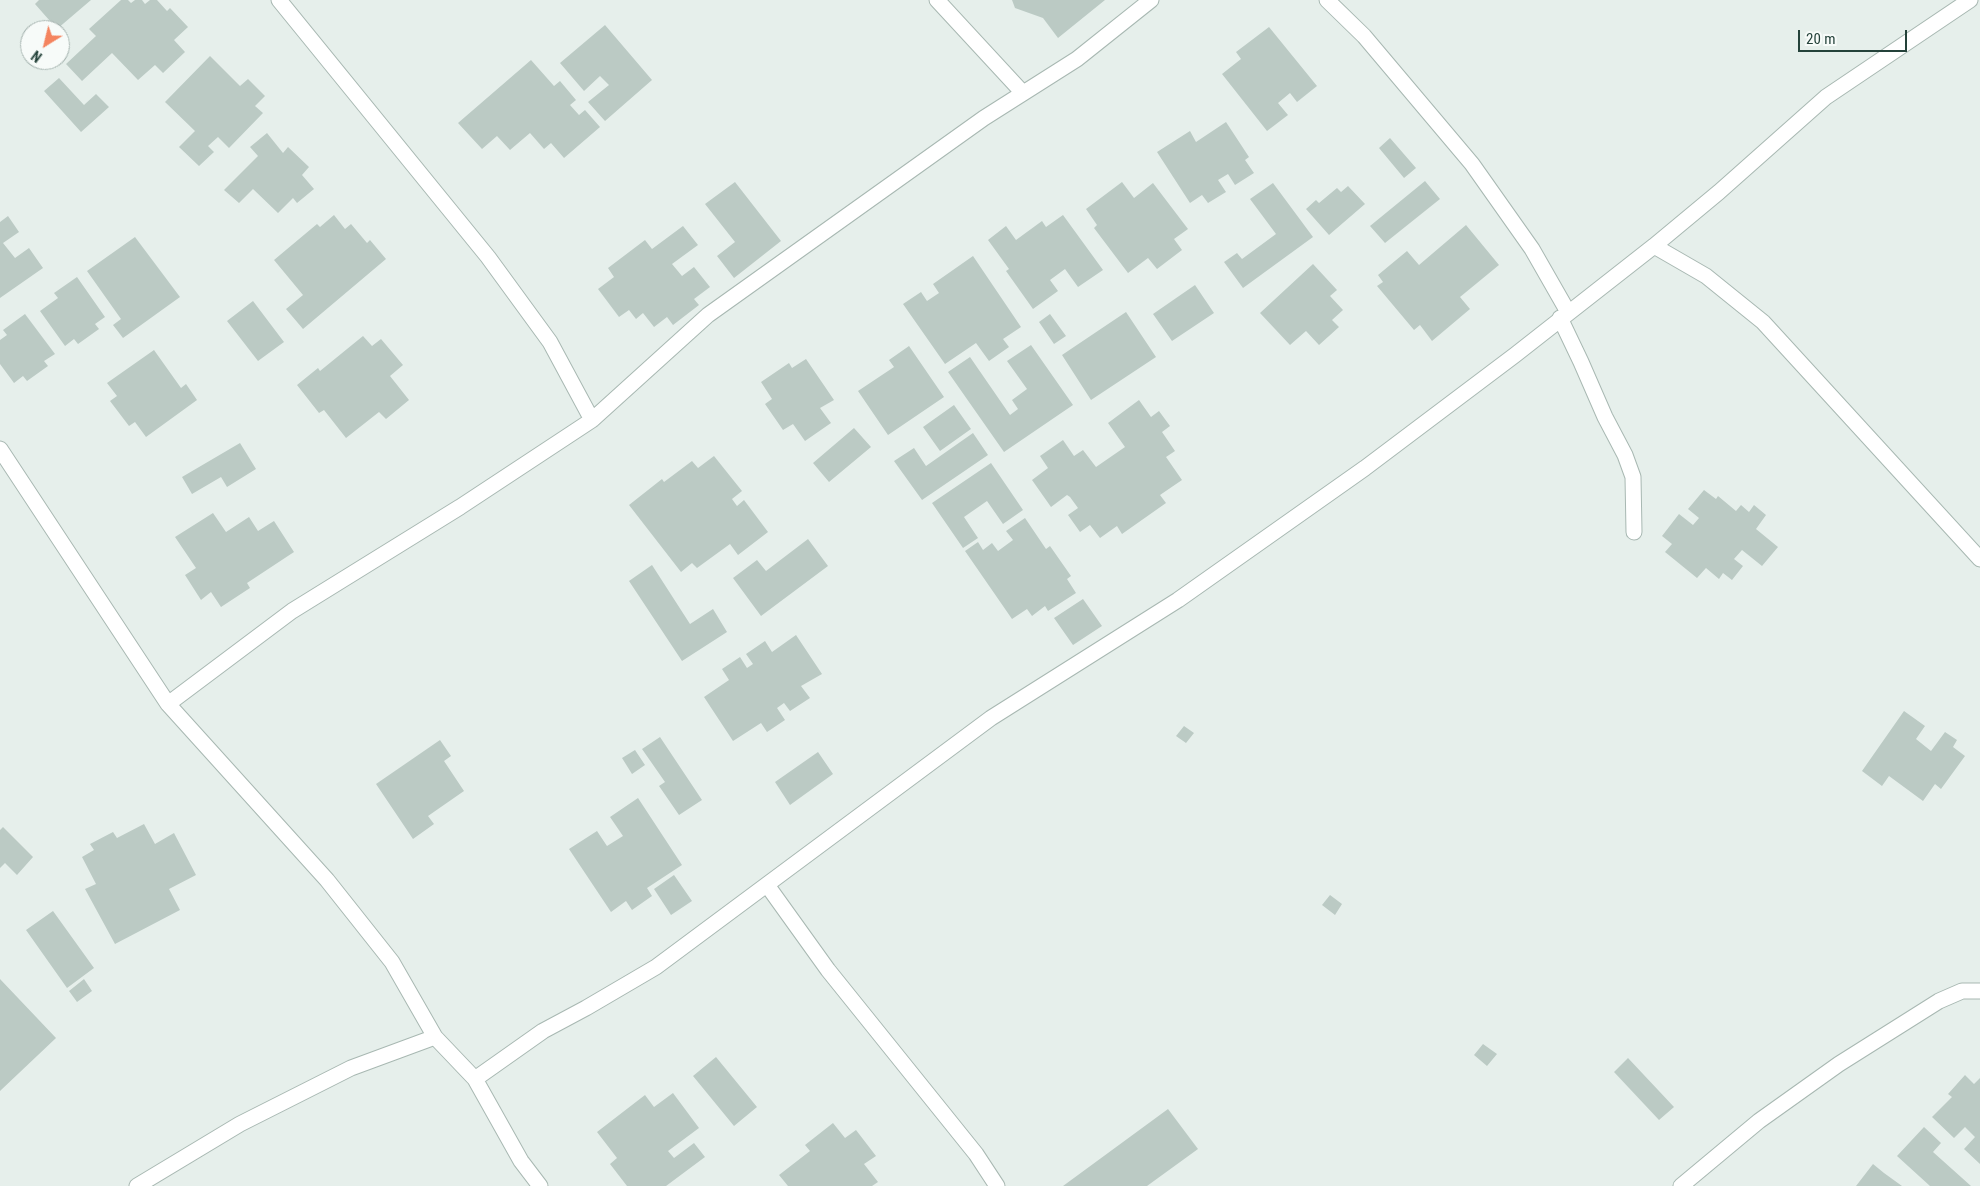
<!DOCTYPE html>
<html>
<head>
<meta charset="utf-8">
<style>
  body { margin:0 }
  #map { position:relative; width:1980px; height:1186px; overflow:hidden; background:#e6efeb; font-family:"Roboto Condensed",sans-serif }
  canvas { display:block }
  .north { position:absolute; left:20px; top:20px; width:50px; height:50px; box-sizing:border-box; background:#f7fbf9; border:1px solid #a3b1ad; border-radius:50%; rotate:216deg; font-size:14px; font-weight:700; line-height:20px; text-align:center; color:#24423a }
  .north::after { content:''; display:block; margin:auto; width:18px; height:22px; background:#f4845f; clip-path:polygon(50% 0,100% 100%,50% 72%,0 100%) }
  .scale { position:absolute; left:1798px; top:30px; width:109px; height:22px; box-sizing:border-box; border:2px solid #24423a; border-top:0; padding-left:6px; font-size:15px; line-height:18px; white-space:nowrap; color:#24423a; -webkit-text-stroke:4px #f7fbf9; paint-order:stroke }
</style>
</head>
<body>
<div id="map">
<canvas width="1980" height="1186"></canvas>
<div class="north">N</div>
<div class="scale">20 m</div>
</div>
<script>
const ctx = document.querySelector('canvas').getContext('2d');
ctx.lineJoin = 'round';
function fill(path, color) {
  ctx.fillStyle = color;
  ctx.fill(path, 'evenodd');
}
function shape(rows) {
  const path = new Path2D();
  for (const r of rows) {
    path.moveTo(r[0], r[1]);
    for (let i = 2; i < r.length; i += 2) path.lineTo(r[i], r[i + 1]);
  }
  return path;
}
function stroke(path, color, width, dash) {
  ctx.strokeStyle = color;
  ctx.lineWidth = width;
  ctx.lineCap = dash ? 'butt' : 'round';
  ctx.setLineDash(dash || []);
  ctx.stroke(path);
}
fill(shape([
  [39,0,91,0,57,29,35,4],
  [121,0,128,0,131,3,135,0,142,0,145,4,150,0,157,0,167,11,170,8,188,27,174,40,185,52,163,73,155,65,138,80,112,53,82,81,66,64,96,36,89,29],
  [1012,0,1105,0,1058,38,1043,18,1015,8],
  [605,25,652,80,605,121,588,102,609,85,600,76,584,91,560,63],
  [1269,27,1317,86,1297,102,1290,93,1278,103,1288,115,1267,131,1222,74,1241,59,1236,52],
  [210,56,240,86,248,79,265,96,255,106,263,113,229,148,218,137,208,146,214,152,199,166,179,147,195,131,165,102],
  [531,60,554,86,560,81,576,100,570,105,579,115,585,110,600,127,564,158,551,143,544,149,530,133,510,150,497,136,482,149,458,123],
  [59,78,84,105,96,94,109,107,81,132,44,91],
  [1226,122,1249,157,1245,160,1254,173,1235,185,1228,174,1218,180,1226,192,1208,203,1202,195,1190,203,1157,152,1190,131,1196,142],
  [267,133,283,153,288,147,309,167,302,175,314,189,297,203,293,198,278,213,253,189,239,203,224,190,258,156,250,147],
  [1390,138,1416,168,1404,178,1379,148],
  [1425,181,1440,199,1385,243,1370,226],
  [735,182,781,241,734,278,717,256,735,242,705,204],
  [1122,182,1134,198,1153,183,1188,229,1174,239,1182,250,1157,269,1148,258,1128,273,1094,228,1097,225,1086,209],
  [1273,183,1313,237,1243,288,1224,262,1237,253,1242,259,1276,234,1250,199],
  [1348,186,1365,204,1329,235,1306,209,1316,200,1319,203,1337,188,1341,192],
  [334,215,345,229,351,224,367,243,370,240,386,259,303,329,286,309,303,295,274,260,317,224,320,227],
  [1063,215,1103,270,1078,287,1065,269,1050,280,1058,291,1033,309,1006,271,1009,269,988,240,1006,226,1016,240,1042,221,1046,227],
  [8,216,19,232,3,243,15,258,29,248,43,268,0,298,0,222],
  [1466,225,1499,265,1460,297,1470,309,1432,341,1420,325,1414,330,1377,286,1383,282,1378,275,1407,251,1419,265],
  [683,226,698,245,672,264,682,276,694,267,710,287,694,299,699,305,673,325,667,317,654,327,643,313,636,319,629,310,619,317,598,289,614,277,608,268,645,240,652,249],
  [135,237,180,297,123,338,113,325,121,319,87,271],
  [973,256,1021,327,1003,339,1009,347,989,361,976,343,945,364,903,304,921,292,927,301,939,293,933,284],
  [1313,264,1337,290,1330,296,1343,310,1332,320,1339,327,1319,345,1306,331,1290,345,1260,313],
  [77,277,105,317,95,324,99,329,78,344,74,339,65,346,40,311,58,298,54,293],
  [1195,285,1214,313,1172,341,1153,314],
  [253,301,284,342,258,361,227,321],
  [1126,312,1156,357,1091,400,1062,355],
  [25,314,55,354,44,361,48,366,27,381,23,376,14,383,0,364,0,340,7,335,3,330],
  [1050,314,1066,336,1054,344,1039,322],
  [363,336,372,346,381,339,403,365,390,376,409,400,386,419,379,412,346,438,324,410,319,413,297,385,318,368,320,371],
  [1031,345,1073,405,1004,452,948,372,970,357,1010,415,1018,409,1012,400,1027,389,1007,361],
  [909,346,944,397,888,435,858,391,894,367,889,360],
  [154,350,181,388,186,384,197,400,146,437,135,422,129,426,110,401,117,396,107,383],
  [806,359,834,400,820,408,831,423,805,441,793,424,783,430,765,404,772,399,761,382,789,363,792,368],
  [1139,400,1151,417,1159,411,1170,426,1162,432,1175,451,1166,457,1182,480,1160,495,1166,503,1122,534,1117,526,1100,538,1090,525,1080,532,1068,515,1078,508,1070,497,1067,495,1051,507,1032,480,1048,468,1040,456,1063,440,1074,456,1083,450,1096,467,1125,447,1108,423],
  [954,405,971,429,940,451,923,427],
  [854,428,871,447,829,482,813,463],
  [973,433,988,455,922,500,894,461,914,448,926,466],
  [240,443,256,469,227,487,221,477,192,494,182,477],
  [714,456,742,491,732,499,737,506,744,500,768,532,738,555,730,544,697,568,692,563,681,572,629,505,662,479,664,482,692,461,698,468],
  [991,463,1023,510,1003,524,987,501,964,517,978,538,963,548,932,503],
  [1704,490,1716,499,1718,496,1736,511,1741,505,1749,512,1754,505,1766,515,1756,529,1778,547,1762,566,1742,550,1734,559,1743,566,1732,580,1723,573,1719,579,1706,568,1697,578,1665,552,1672,544,1662,536,1679,514,1693,525,1699,518,1688,509],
  [213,513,226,532,249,517,258,531,274,521,294,552,247,583,250,588,221,607,211,592,201,600,185,575,196,568,175,537],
  [1025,518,1046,549,1050,546,1071,576,1067,579,1076,593,1048,611,1045,606,1032,616,1027,609,1012,619,965,551,978,542,983,550,992,543,998,551,1013,540,1006,531],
  [808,539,828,566,761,616,733,578,757,560,766,571],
  [652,565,690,624,713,609,727,632,682,661,629,581],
  [1083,599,1102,626,1073,645,1054,618],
  [796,635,822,674,801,686,810,698,790,711,784,703,777,708,785,720,767,732,761,723,733,741,704,697,729,680,722,669,740,657,747,668,753,664,746,654,765,641,772,652],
  [1904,711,1925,726,1916,739,1931,751,1945,732,1957,740,1953,747,1965,756,1941,789,1935,784,1923,801,1889,776,1882,786,1862,771],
  [1184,726,1194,733,1186,743,1176,736],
  [660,737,702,800,679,815,659,786,665,782,642,749],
  [440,740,451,756,444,761,464,791,428,816,434,824,413,839,376,784],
  [635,750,645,765,632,774,622,758],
  [818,752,833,774,790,805,775,782],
  [638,798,682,865,647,888,652,896,632,910,626,901,611,912,569,849,597,831,607,846,623,836,610,817],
  [144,824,155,844,174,833,196,875,169,889,180,910,115,944,85,889,96,884,82,857,94,850,90,844,113,832,117,838],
  [3,827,33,857,17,875,5,863,0,868,0,830],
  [674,875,692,901,671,915,654,889],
  [1330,895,1342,904,1335,915,1322,905],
  [53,911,94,968,67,988,26,930],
  [0,979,56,1038,0,1091],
  [84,979,92,991,77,1002,69,991],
  [1483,1044,1497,1054,1487,1066,1474,1055],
  [716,1057,757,1107,734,1126,693,1076],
  [1628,1058,1674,1107,1659,1120,1614,1072],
  [1965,1075,1974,1084,1980,1078,1980,1164,1964,1149,1975,1137,1965,1127,1954,1138,1932,1117,1952,1097,1948,1094],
  [673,1093,699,1128,668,1151,674,1158,694,1143,705,1157,666,1186,627,1186,610,1164,617,1158,597,1132,645,1095,654,1107],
  [1168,1109,1198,1149,1147,1186,1063,1186],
  [833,1123,845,1138,856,1130,876,1156,864,1164,878,1182,872,1186,788,1186,779,1175,810,1151,805,1145],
  [1924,1127,1941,1143,1933,1152,1971,1186,1930,1186,1897,1156],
  [1873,1164,1884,1173,1902,1186,1856,1186]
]), '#bbcac4');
const minor = shape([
  [279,0,488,257,550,342,592,420],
  [937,0,1023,93],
  [1327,0,1364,36,1472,164,1532,249,1568,312],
  [1654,246,1706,276,1763,322,1980,559],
  [1560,318,1581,362,1605,417,1625,455,1633,477,1634,532],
  [0,449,168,704,327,880,392,962,435,1037,475,1079,521,1161,540,1186],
  [168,704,292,611,460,507,592,420,708,315,984,118,1077,59,1151,0],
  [767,885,828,970,976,1154,997,1186],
  [475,1079,543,1031,586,1008,656,967,991,718,1178,600,1365,468,1515,355,1654,246,1719,192,1826,97,1970,0],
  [137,1186,240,1124,351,1068,435,1037],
  [1681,1186,1759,1121,1839,1064,1939,1001,1962,991,1980,991]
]);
stroke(minor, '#a8b8b2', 17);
stroke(minor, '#fff', 15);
</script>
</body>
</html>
